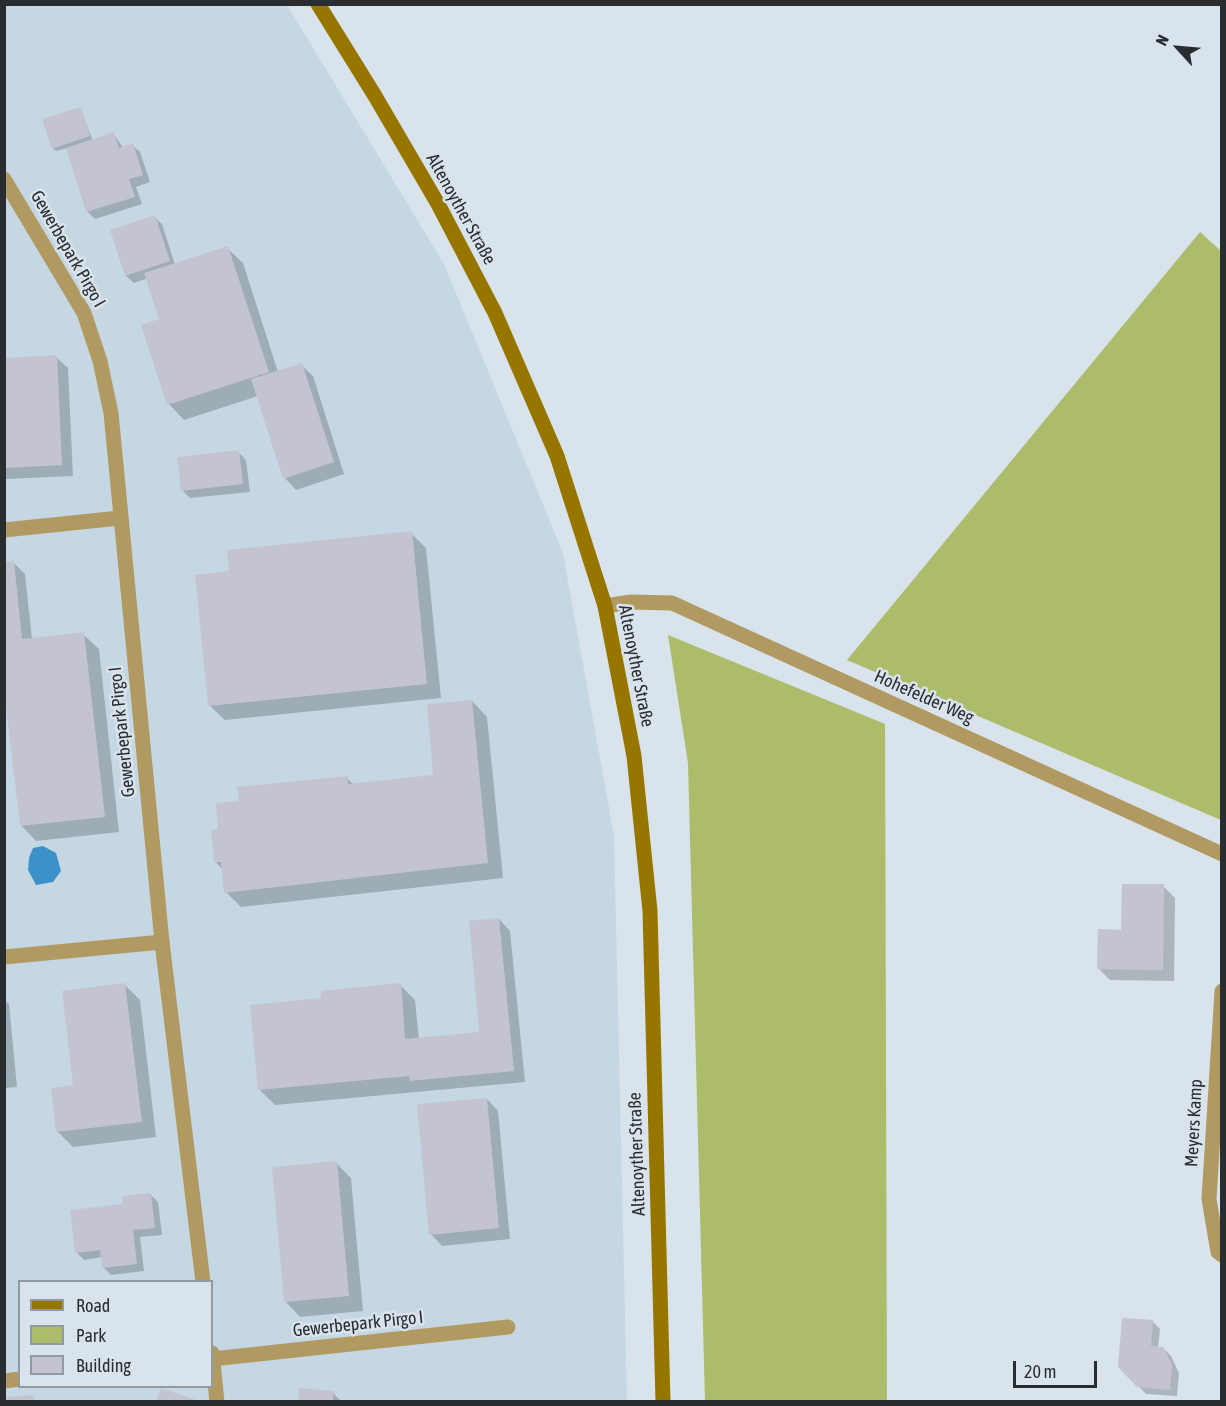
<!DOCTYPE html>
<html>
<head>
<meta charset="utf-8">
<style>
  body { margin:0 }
  #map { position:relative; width:1226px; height:1406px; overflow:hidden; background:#d8e3ec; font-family:"Asap Condensed",sans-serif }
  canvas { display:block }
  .frame { position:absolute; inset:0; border:6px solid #292d30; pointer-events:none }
  .legend { position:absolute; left:18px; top:1280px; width:195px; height:108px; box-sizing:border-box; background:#d8e3ec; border:2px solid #929aa1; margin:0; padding:8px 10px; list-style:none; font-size:18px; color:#292d30 }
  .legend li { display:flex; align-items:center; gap:12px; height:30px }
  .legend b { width:30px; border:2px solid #929aa1 }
  .north { position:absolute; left:1148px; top:18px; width:60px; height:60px; -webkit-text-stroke:4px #d8e3ec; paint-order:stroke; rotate:296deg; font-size:16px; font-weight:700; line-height:24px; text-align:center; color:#292d30 }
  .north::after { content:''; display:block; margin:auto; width:21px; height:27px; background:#292d30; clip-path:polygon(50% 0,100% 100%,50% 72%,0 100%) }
  .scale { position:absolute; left:1013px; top:1361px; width:84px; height:27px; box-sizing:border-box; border:3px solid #292d30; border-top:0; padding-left:8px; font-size:18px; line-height:21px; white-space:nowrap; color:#292d30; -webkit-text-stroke:4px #d8e3ec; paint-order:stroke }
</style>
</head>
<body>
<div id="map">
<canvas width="1226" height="1406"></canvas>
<div class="frame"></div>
<ul class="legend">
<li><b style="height:8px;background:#977600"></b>Road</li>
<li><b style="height:16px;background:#acbc6a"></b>Park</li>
<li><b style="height:16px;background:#c4c4d0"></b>Building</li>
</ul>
<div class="north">N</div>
<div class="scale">20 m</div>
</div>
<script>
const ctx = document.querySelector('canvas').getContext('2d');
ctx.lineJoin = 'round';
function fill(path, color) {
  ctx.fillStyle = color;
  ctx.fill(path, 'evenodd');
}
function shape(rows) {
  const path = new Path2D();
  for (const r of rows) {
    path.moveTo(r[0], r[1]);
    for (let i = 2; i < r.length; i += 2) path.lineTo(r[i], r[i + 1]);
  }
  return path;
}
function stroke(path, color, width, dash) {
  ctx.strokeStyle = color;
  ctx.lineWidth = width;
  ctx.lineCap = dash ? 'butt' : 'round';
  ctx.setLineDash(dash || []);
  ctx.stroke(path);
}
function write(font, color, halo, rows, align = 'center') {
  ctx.font = font + ' "Asap Condensed",sans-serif';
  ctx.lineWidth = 5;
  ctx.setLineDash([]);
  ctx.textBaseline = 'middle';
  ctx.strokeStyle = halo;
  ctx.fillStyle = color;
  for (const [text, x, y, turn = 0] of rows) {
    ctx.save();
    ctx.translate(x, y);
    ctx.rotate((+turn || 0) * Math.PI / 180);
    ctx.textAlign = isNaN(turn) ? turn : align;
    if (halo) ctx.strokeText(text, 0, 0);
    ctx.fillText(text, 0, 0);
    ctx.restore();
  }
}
fill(shape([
  [5,5,287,5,444,264,563,553,614,836,627,1401,5,1402],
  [20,1282,212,1282,212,1386,20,1386]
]), '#c6d7e4');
fill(shape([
  [1200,232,1222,252,1221,820,847,660],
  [668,635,885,724,887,1401,705,1401,688,763]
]), '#acbc6a');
fill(shape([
  [43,846,56,853,61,871,53,882,36,885,28,870,29,858,33,848]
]), '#3c92c8');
fill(shape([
  [80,108,93,141,114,134,123,148,132,145,140,152,150,182,136,187,142,204,95,219,88,212,67,148,56,151,53,148],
  [154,217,162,224,175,265,227,248,243,263,278,372,301,365,313,376,344,474,296,490,285,478,258,396,184,420,169,404,161,320,148,278,134,283,126,276],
  [56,357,68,368,73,476,6,479,4,359],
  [238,452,246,460,250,492,190,498,183,491],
  [411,533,426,548,441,698,225,720,209,705,231,573],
  [14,563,25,574,32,639,83,634,99,649,119,832,36,841,21,825],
  [472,701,487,717,503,878,241,907,226,892,223,870,215,861,219,830,240,802,347,778,354,785,435,777],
  [1163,886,1175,898,1174,981,1110,980,1099,969,1123,931],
  [499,919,510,931,525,1082,275,1105,260,1090,323,999,400,985,415,1000,419,1040,481,1034],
  [124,984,140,1000,156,1137,73,1147,58,1132,75,1086],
  [4,1000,9,1004,17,1087,4,1088],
  [487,1099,498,1111,510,1239,442,1246,431,1234],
  [336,1163,351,1178,363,1311,300,1317,285,1301],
  [151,1195,158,1202,162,1235,140,1237,144,1271,111,1275,103,1267,102,1257,84,1260,76,1252,124,1205],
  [1152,1321,1160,1329,1158,1348,1163,1348,1171,1356,1179,1373,1177,1396,1146,1394,1120,1366],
  [333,1393,342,1402,299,1402]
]), '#0003');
fill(shape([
  [81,107,90,136,52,149,42,119],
  [114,132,119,148,133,143,143,175,129,179,135,197,86,212,66,148],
  [155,215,170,261,125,276,110,230],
  [228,246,269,372,167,405,141,325,159,319,144,273],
  [57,355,62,465,4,468,4,358],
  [302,363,334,462,283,479,251,379],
  [239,450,243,484,181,491,177,457],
  [412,531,427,684,208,706,195,575,229,571,227,550],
  [14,561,22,639,84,632,105,817,20,826,4,690,4,562],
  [472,700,488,863,224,893,221,862,214,862,211,830,218,829,216,803,239,801,237,787,348,776,348,784,433,775,427,704],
  [1122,884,1164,884,1163,970,1097,969,1098,929,1121,930],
  [499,918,514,1071,410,1081,409,1076,258,1090,250,1005,321,998,321,991,401,983,405,1039,479,1032,469,921],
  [125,983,142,1122,56,1132,51,1088,73,1085,62,991],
  [487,1098,499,1228,429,1235,417,1104],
  [337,1161,349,1296,284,1302,272,1167],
  [151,1193,155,1228,133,1230,137,1264,102,1268,100,1250,75,1253,70,1210,123,1204,122,1196],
  [1122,1318,1153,1320,1151,1346,1163,1347,1172,1365,1170,1390,1137,1387,1118,1367],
  [161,1388,199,1401,199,1402,156,1402],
  [299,1388,334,1391,333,1402,298,1402],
  [34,1395,35,1402,4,1402,4,1397]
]), '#c4c4d0');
stroke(shape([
  [4,530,120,518],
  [4,957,162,942],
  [212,1359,508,1327],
  [4,1381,20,1379]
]), '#b09a62', 15);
stroke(shape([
  [4,179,84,313,100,361,111,413,162,942,203,1282],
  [605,606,631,602,672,603,1222,854],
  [1222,991,1209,1199,1218,1252,1222,1255],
  [212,1353,217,1402]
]), '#b09a62', 15);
stroke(shape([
  [318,4,375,96,438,204,495,313,557,456,605,606,634,756,650,911,663,1402]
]), '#977600', 15);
write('18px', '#292d30', '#d8e3ec', [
  ["Altenoyther Straße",461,209,61],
  ["Gewerbepark Pirgo I",68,249,60],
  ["Altenoyther Straße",636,666,79],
  ["Hohefelder Weg",924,697,24],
  ["Gewerbepark Pirgo I",122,732,-96],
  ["Meyers Kamp",1194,1123,-87],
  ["Altenoyther Straße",637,1154,-92],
  ["Gewerbepark Pirgo I",358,1324,-6]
]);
</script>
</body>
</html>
